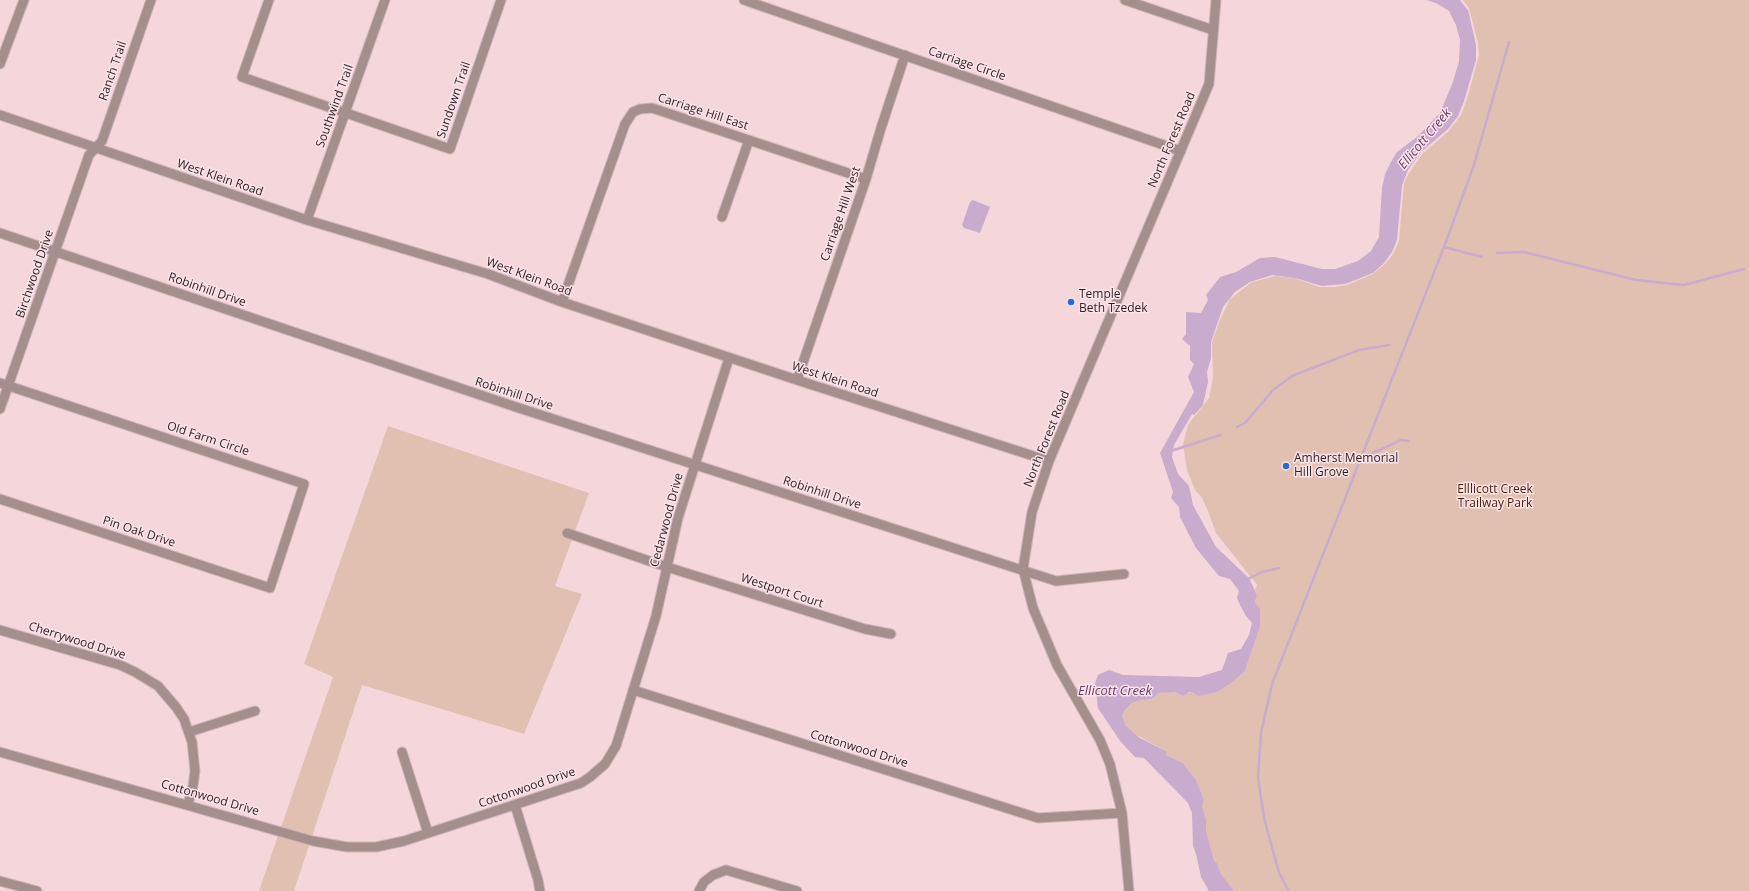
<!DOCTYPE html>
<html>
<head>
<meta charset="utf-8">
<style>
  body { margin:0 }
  canvas { display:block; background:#f4d6db }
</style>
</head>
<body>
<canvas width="1749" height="891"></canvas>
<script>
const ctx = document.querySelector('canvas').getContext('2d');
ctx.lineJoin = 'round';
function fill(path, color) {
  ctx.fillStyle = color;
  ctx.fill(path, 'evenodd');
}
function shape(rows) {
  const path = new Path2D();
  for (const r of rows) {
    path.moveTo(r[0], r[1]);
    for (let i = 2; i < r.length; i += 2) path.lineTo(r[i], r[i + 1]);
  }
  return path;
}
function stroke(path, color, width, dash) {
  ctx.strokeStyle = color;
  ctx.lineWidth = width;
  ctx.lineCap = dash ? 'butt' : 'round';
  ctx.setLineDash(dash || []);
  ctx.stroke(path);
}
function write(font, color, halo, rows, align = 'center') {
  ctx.font = font + ' "Open Sans",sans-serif';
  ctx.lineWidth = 3;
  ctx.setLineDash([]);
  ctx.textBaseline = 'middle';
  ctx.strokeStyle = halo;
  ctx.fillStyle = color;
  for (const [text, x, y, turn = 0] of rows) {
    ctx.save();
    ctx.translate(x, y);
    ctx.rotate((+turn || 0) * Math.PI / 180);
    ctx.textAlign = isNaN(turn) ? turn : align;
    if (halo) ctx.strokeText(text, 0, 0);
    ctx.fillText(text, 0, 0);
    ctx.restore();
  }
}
fill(shape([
  [1463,0,1749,0,1749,891,1234,891,1221,874,1217,863,1214,860,1206,831,1206,819,1202,806,1204,800,1196,780,1183,763,1166,755,1166,751,1137,735,1126,726,1122,715,1125,710,1132,703,1137,701,1152,699,1159,693,1164,691,1184,693,1217,692,1245,671,1260,627,1255,602,1257,595,1255,590,1257,585,1216,533,1208,511,1202,498,1195,490,1187,470,1183,444,1188,425,1209,398,1213,378,1212,342,1219,322,1230,299,1252,282,1276,276,1294,278,1319,287,1334,287,1347,285,1373,274,1385,264,1393,254,1399,241,1404,183,1409,173,1423,153,1448,132,1461,115,1468,96,1479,55,1478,43,1469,8],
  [388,426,589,493,555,586,582,594,524,734,362,685,294,891,259,891,333,677,304,664]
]), '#e1c0b1');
fill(shape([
  [1426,0,1460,0,1462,3,1468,10,1476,45,1476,60,1464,101,1458,116,1448,129,1421,152,1408,170,1402,185,1397,240,1392,252,1384,263,1373,273,1345,284,1322,286,1295,278,1272,275,1250,282,1235,292,1223,307,1211,342,1211,358,1207,372,1208,382,1203,405,1194,415,1192,414,1174,445,1172,457,1178,474,1189,486,1193,505,1216,547,1249,578,1257,595,1255,602,1260,609,1260,627,1248,662,1245,671,1231,683,1217,692,1198,696,1194,693,1189,692,1183,696,1176,692,1159,693,1152,699,1137,701,1132,703,1125,710,1122,715,1126,726,1140,738,1166,751,1166,755,1183,763,1196,780,1204,800,1202,806,1206,819,1206,831,1214,860,1217,863,1221,874,1234,891,1209,891,1201,877,1196,854,1193,846,1192,813,1188,803,1144,758,1135,757,1120,741,1098,708,1095,683,1098,675,1109,670,1123,675,1199,677,1222,670,1228,653,1241,649,1249,635,1252,623,1246,616,1240,605,1237,598,1239,591,1230,579,1219,576,1196,548,1180,517,1179,507,1171,498,1173,492,1160,453,1194,392,1188,377,1194,364,1190,360,1190,346,1182,339,1186,334,1186,312,1201,313,1208,300,1206,295,1220,277,1236,272,1260,258,1275,257,1322,269,1335,269,1358,261,1371,251,1379,237,1382,188,1385,174,1391,162,1397,152,1417,137,1440,113,1453,82,1459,61,1460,40,1456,25,1449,11,1436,3],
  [973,200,990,207,980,233,964,228,962,225,970,202]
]), '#c9abcd');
stroke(shape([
  [1444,247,1482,257],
  [1497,253,1524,252,1636,280,1684,285,1744,269],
  [1237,427,1245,423,1273,390,1292,376,1359,350,1389,345],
  [1171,451,1220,435],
  [1360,459,1401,440,1409,441],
  [1248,579,1262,572,1279,568],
  [1289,891,1279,873,1264,818,1258,777,1261,733,1272,684,1444,247,1473,168,1509,42]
]), '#c9abcd', 2.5);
const minor = shape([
  [269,0,242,77,450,149,501,0],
  [744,0,1181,151],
  [1125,0,1213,30],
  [0,64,24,0],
  [0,115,307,220,488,274,562,302,797,380,1049,461],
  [722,217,749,140],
  [307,220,385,0],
  [0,233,519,408,1056,581,1124,574],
  [562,302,625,124,633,112,640,109,652,108,866,179],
  [797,380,866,179,881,128,905,55],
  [0,383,304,484,270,588,0,499],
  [0,409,89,155,102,141,151,0],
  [567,533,667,567,865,629,891,634],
  [0,630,120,665,135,672,158,686,176,707,184,719,192,742,195,771,193,786,188,804],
  [633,690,1038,818,1122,813],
  [189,732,255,711],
  [0,752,313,841,347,847,376,847,404,841,581,783,590,777,605,764,616,746,656,616,678,518,729,358],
  [402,752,428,833],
  [515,805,538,880,540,891],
  [0,881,37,891],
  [699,891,704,882,713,875,726,870,797,891],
  [1129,891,1122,813,1110,764,1100,740,1057,665,1033,608,1023,569,1032,512,1049,461,1209,84,1216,0]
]);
stroke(minor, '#cfb5b9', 11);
stroke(minor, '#a48f8c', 9);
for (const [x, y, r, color] of [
  [1071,302,4,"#256bd7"],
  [1286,466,4,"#256bd7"]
]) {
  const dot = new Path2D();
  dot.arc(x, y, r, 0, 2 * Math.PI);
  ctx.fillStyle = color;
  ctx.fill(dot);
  stroke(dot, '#fde4e9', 1.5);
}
write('12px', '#281d20', '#fde4e9', [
  ["Carriage Circle",967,64,19],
  ["Ranch Trail",113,71,-71],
  ["Sundown Trail",454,100,-71],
  ["Southwind Trail",335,106,-70],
  ["Carriage Hill East",703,112,18],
  ["North Forest Road",1172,140,-67],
  ["West Klein Road",220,178,19],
  ["Carriage Hill West",841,214,-71],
  ["Birchwood Drive",35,274,-71],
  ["West Klein Road",529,277,20],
  ["Robinhill Drive",207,290,19],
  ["West Klein Road",835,380,18],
  ["Robinhill Drive",514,394,18],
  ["Old Farm Circle",208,439,18],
  ["North Forest Road",1047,439,-68],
  ["Robinhill Drive",822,493,18],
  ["Cedarwood Drive",667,520,-75],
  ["Pin Oak Drive",139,532,18],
  ["Westport Court",782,591,18],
  ["Cherrywood Drive",77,641,17],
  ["Cottonwood Drive",859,749,17],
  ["Cottonwood Drive",527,788,-19],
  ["Cottonwood Drive",210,798,16]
]);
write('12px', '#281d20', '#fde4e9', [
  ["Temple",1079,295],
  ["Beth Tzedek",1079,309],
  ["Amherst Memorial",1294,459],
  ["Hill Grove",1294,473]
], 'left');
write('12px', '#451c05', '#fde4e9', [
  ["Elllicott Creek",1495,490],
  ["Trailway Park",1495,504]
]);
write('italic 13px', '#643c6a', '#fde4e9', [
  ["Ellicott Creek",1425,139,-50],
  ["Ellicott Creek",1115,691]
]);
</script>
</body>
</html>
